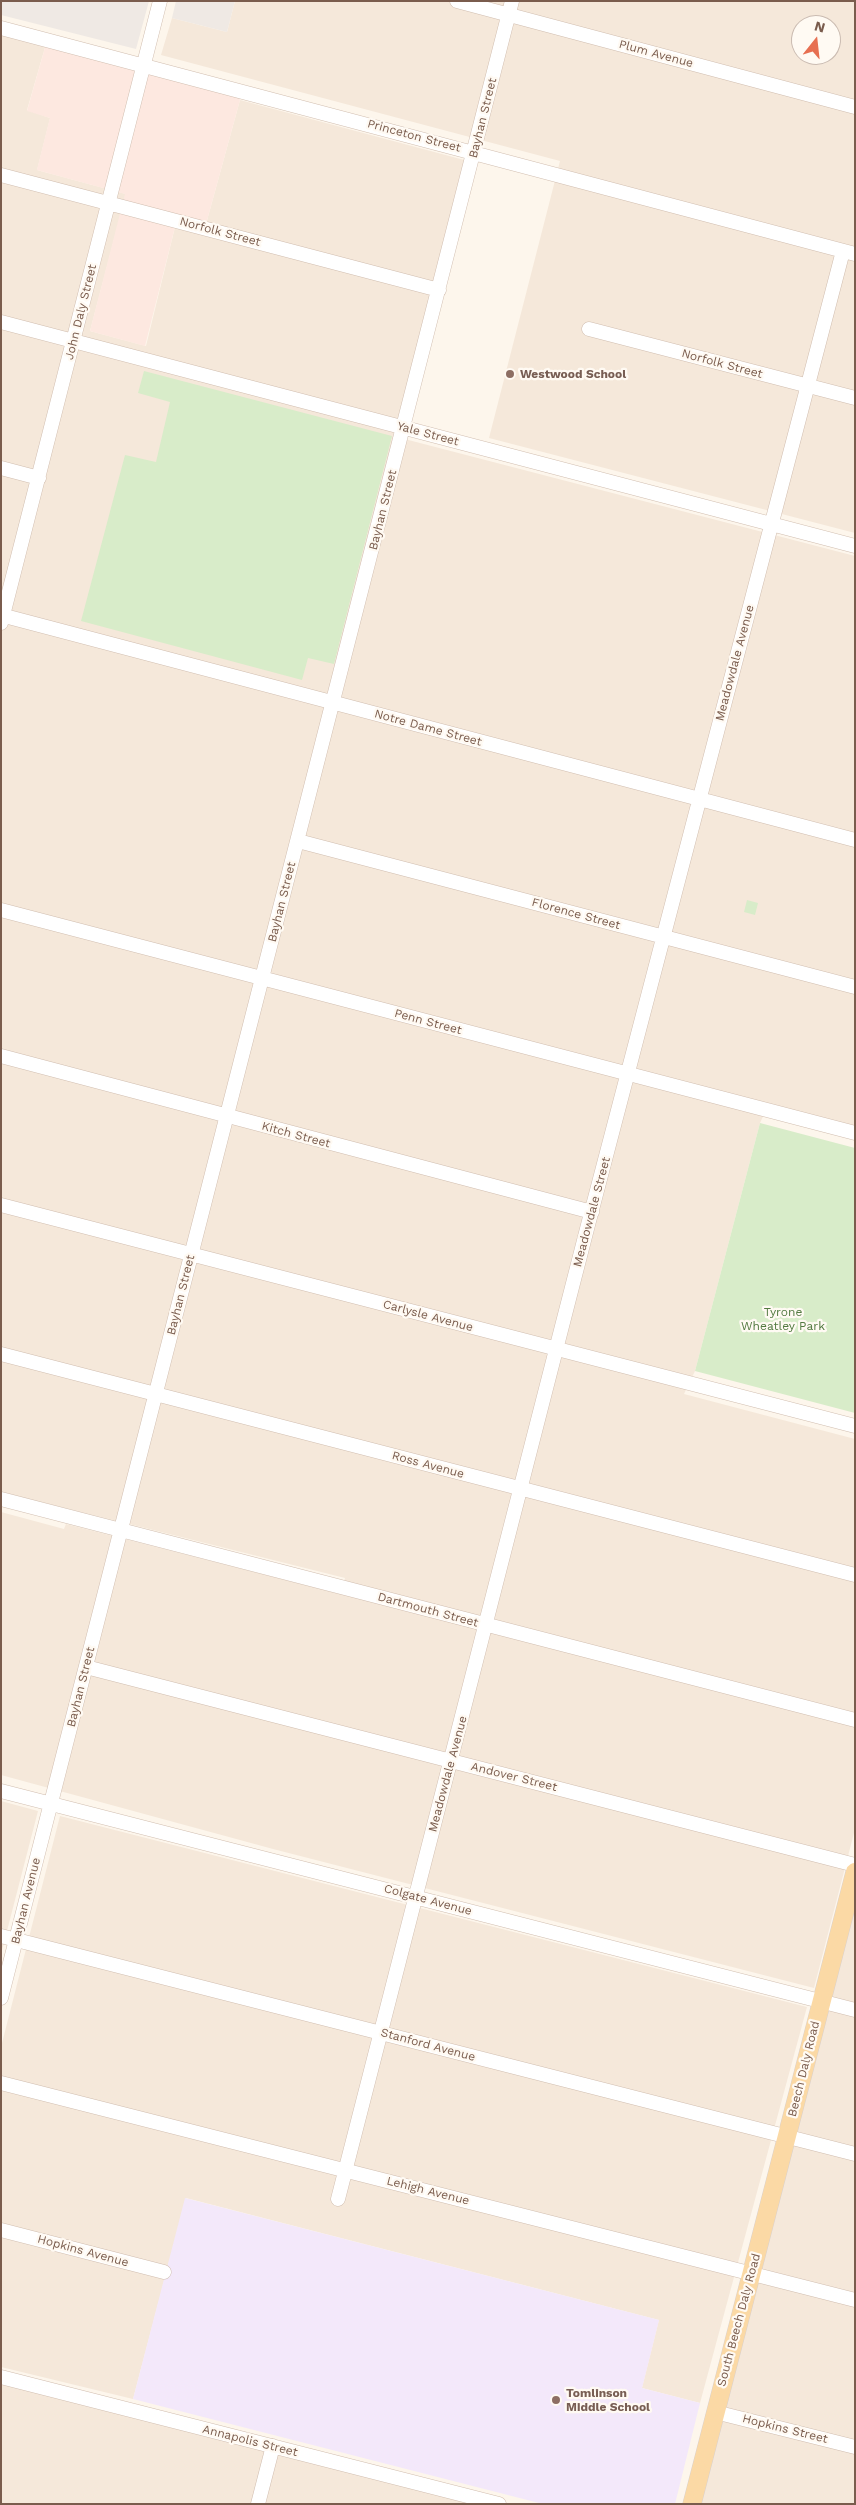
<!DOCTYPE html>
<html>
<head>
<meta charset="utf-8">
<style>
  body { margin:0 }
  #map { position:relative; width:856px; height:2505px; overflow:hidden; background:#fdf6ec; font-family:"Work Sans",sans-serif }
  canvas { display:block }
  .frame { position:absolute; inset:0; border:2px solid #7a5c4d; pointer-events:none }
  .north { position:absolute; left:791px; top:15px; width:50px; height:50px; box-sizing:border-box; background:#fffaf3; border:1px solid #cabbb1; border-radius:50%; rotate:16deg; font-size:14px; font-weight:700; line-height:20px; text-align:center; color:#7a5c4d }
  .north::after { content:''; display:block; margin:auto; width:18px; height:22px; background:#e76f51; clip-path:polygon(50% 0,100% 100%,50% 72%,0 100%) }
</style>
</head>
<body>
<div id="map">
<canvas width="856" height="2505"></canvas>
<div class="frame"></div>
<div class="north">N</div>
</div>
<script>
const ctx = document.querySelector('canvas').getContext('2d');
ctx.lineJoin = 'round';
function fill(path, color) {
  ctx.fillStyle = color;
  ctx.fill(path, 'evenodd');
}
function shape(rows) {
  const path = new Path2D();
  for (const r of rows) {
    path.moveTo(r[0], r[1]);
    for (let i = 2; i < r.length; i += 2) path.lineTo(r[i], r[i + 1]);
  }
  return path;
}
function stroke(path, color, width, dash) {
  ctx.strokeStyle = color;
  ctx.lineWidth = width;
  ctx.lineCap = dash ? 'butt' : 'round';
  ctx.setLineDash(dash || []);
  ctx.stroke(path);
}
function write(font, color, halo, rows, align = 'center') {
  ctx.font = font + ' "Work Sans",sans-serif';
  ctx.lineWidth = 4.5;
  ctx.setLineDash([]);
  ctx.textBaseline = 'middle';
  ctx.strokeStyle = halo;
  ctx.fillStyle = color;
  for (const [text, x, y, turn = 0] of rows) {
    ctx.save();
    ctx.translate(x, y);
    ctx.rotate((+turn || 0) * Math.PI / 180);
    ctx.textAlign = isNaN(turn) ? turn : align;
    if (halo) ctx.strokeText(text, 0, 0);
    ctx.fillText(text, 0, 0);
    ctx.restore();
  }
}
fill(shape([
  [235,1,855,1,855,533,489,438,560,161,161,55,172,18,227,32],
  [801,25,831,25,831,55,801,55],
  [1,32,46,44,27,110,50,118,37,170,126,194,90,331,146,346,175,227,203,235,240,100,468,161,393,436,855,556,855,1133,766,1110,760,1123,695,1371,684,1394,855,1439,855,1829,814,1988,273,1849,1,1775,1,1512,64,1529,66,1524,340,1594,345,1578,1,1492],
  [1,1801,38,1811,1,1954],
  [60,1816,807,2007,700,2403,642,2388,659,2320,186,2198,133,2399,1,2367,1,2047],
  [855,1872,855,2504,692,2504],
  [1,2377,499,2504,1,2504]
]), '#f5e8da');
fill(shape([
  [46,44,238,94,240,100,203,235,175,227,145,346,90,331,125,194,37,170,50,118,27,111]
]), '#fde8e0');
fill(shape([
  [1,1,149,1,136,49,1,15],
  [176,1,235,1,227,32,172,18]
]), '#efe9e4');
fill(shape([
  [185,2198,659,2320,642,2388,700,2403,675,2504,543,2504,133,2399]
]), '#f3e8fa');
fill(shape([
  [144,371,392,436,334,664,308,658,302,680,81,621,125,455,156,462,170,402,138,393],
  [747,900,758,903,755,915,744,912],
  [760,1123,855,1148,855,1413,695,1371]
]), '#d8ecc9');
const minor = shape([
  [457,1,855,107],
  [1,28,855,254],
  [1,175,439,290],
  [1,322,855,546],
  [589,329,855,398],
  [1,468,39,478],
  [1,615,855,840],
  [1,623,160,1],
  [298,841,855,987],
  [1,910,855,1133],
  [1,1056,592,1212],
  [1,1205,855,1426],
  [1,1354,855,1575],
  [1,1499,855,1720],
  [86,1667,855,1865],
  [1,1791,855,2010],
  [1,1936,855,2154],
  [1,1998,512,1],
  [1,2083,855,2300],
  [338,2199,589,1221,843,251],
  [1,2230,164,2272],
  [1,2377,499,2504],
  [715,2412,855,2447],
  [258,2504,273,2446]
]);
const major = shape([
  [692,2504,855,1872]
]);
stroke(minor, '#d1beb0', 15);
stroke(major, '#dad1cd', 19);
stroke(minor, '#fff', 14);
stroke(major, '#fbd9a5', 18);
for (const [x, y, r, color] of [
  [510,374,5,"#8d6e63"],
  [556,2400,5,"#8d6e63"]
]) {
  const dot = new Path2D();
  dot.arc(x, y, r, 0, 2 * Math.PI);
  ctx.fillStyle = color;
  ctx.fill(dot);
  stroke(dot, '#fffaf3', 2);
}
write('12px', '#7a5c4d', '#fffaf3', [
  ["Plum Avenue",656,54,15],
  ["Bayhan Street",483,118,-76],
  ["Princeton Street",414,136,15],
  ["Norfolk Street",220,232,15],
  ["John Daly Street",81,312,-76],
  ["Norfolk Street",722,364,15],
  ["Yale Street",428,434,15],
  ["Bayhan Street",383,510,-76],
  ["Meadowdale Avenue",735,663,-75],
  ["Notre Dame Street",428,728,15],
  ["Bayhan Street",282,902,-76],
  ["Florence Street",576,914,15],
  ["Penn Street",428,1022,15],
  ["Kitch Street",296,1135,15],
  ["Meadowdale Street",592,1212,-75],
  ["Bayhan Street",181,1295,-76],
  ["Carlysle Avenue",428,1316,15],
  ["Ross Avenue",428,1465,15],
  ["Dartmouth Street",428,1610,15],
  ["Bayhan Street",81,1687,-76],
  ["Meadowdale Avenue",448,1774,-75],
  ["Andover Street",514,1777,14],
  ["Colgate Avenue",428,1900,15],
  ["Bayhan Avenue",26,1901,-76],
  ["Stanford Avenue",428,2045,15],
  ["Beech Daly Road",804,2069,-76],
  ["Lehigh Avenue",428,2191,14],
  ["Hopkins Avenue",83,2251,15],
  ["South Beech Daly Road",739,2320,-75],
  ["Hopkins Street",785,2429,14],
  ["Annapolis Street",250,2441,14]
]);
write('bold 12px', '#785e54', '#fffaf3', [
  ["Westwood School",520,374],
  ["Tomlinson",566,2393],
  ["Middle School",566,2407]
], 'left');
write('12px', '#537a41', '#fffaf3', [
  ["Tyrone",783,1312],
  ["Wheatley Park",783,1326]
]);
</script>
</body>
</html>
